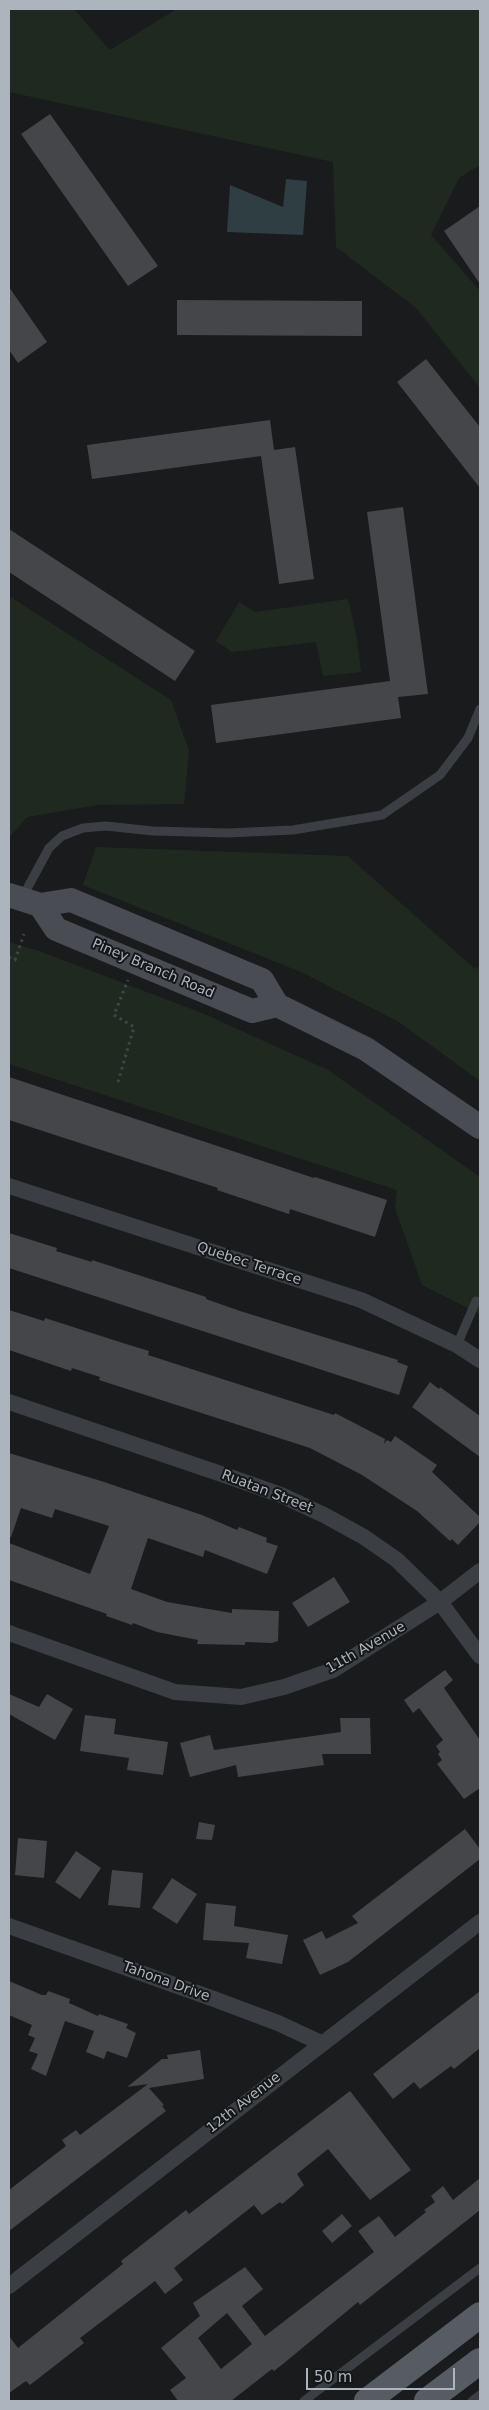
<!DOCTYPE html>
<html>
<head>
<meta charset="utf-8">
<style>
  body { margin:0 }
  #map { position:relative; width:489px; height:2410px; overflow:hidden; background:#1a1b1d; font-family:"DejaVu Sans",sans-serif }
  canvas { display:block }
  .frame { position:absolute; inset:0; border:10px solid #acb5bd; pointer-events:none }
  .scale { position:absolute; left:306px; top:2368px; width:149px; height:22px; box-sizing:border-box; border:2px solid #acb5bd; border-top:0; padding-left:6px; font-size:15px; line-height:18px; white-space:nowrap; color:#acb5bd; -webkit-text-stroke:4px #151618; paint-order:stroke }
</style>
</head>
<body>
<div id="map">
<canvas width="489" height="2410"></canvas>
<div class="frame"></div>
<div class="scale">50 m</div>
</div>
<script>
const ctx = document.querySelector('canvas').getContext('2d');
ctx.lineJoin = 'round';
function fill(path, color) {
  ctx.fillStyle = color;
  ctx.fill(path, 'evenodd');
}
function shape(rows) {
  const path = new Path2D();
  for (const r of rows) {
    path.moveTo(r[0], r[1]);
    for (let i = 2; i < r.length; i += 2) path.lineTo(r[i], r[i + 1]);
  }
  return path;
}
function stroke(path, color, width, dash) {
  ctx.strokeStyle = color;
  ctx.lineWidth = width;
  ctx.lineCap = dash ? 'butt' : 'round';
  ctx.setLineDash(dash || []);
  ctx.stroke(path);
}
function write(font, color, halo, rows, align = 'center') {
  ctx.font = font + ' "DejaVu Sans",sans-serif';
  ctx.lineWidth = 4;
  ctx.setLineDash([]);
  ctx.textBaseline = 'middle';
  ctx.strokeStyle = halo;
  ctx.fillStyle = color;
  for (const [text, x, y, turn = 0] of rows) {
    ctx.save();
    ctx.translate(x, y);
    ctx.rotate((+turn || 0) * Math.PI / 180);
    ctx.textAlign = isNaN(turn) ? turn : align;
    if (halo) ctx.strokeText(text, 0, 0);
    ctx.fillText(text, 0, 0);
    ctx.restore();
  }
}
fill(shape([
  [12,9,74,9,110,50,177,9,480,9,480,165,459,178,431,235,480,291,480,388,416,308,336,247,333,162,9,92,9,11],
  [9,596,171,700,189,751,184,804,98,805,27,817,9,838],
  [348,599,357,639,361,672,323,676,316,642,232,652,216,641,239,602,255,612],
  [96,847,348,856,475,969,480,966,480,1081,399,1022,301,972,83,885],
  [9,942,39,951,202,1013,328,1070,480,1177,480,1314,422,1285,395,1208,397,1190,9,1064]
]), '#202920');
fill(shape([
  [286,179,307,181,303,235,227,232,230,185,283,207]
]), '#2f3e43');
fill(shape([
  [50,114,158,266,128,286,21,134],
  [480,206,480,284,444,231],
  [9,287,47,342,18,363,9,350],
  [177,300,362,301,362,336,177,335],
  [426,359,480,427,480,488,397,382],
  [270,420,274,450,295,447,314,579,279,584,261,456,92,479,87,445],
  [403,507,428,694,398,697,401,718,216,743,211,705,390,681,367,512],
  [9,529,195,651,175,681,9,572],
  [9,1077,314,1178,315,1177,387,1200,375,1237,290,1209,289,1214,217,1190,218,1188,9,1120],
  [9,1233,57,1248,56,1251,92,1262,92,1260,206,1297,206,1299,240,1311,398,1360,397,1362,408,1366,399,1395,9,1268],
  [9,1310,44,1321,45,1318,126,1344,149,1351,148,1355,334,1415,335,1413,385,1439,384,1444,387,1440,391,1442,395,1436,437,1465,432,1472,480,1517,480,1522,458,1545,452,1539,450,1541,417,1511,362,1475,310,1448,99,1380,100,1377,72,1368,71,1371,9,1350],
  [430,1382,439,1389,440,1387,480,1416,480,1457,412,1407],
  [9,1453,101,1481,202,1515,237,1530,239,1527,267,1538,266,1542,278,1546,267,1574,205,1550,203,1557,148,1538,131,1589,167,1602,232,1613,232,1609,279,1611,278,1641,272,1643,245,1642,245,1645,197,1644,198,1640,157,1632,133,1623,132,1625,106,1616,107,1614,9,1580,9,1543,90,1574,109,1526,55,1509,52,1518,21,1508,11,1537,9,1537],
  [334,1577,350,1602,308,1627,292,1603],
  [445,1670,453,1680,444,1688,480,1740,480,1788,464,1799,437,1764,442,1760,438,1754,440,1752,436,1746,443,1740,419,1708,413,1713,404,1700],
  [9,1694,39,1707,47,1694,73,1709,55,1740,9,1714],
  [85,1715,116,1719,114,1734,168,1742,163,1775,127,1770,129,1758,80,1751],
  [340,1718,370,1718,371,1754,322,1754,324,1765,238,1777,236,1765,190,1777,180,1743,210,1735,214,1750,341,1732],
  [199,1822,215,1825,212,1840,196,1839],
  [465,1829,480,1849,480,1859,348,1962,320,1975,303,1940,322,1931,326,1939,358,1923,352,1916],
  [18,1838,47,1841,44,1878,15,1875],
  [76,1851,101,1868,80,1899,55,1882],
  [112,1870,143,1873,140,1908,108,1905],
  [172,1878,197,1894,177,1924,152,1908],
  [206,1903,236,1906,234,1926,288,1935,282,1964,246,1958,249,1943,203,1940],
  [9,1981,42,1995,46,1995,48,1991,70,1999,69,2003,98,2016,99,2014,128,2024,126,2028,136,2033,127,2058,107,2051,104,2059,86,2052,94,2031,65,2021,46,2076,31,2069,38,2054,29,2051,35,2038,28,2035,32,2025,9,2015],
  [480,1991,480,2048,454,2069,451,2066,420,2089,414,2082,393,2099,373,2074],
  [200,2050,204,2079,149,2088,164,2105,162,2106,166,2111,9,2231,9,2190,66,2146,62,2140,76,2130,80,2135,148,2084,127,2087,162,2059,168,2059,167,2055],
  [350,2091,411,2170,370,2200,328,2149,297,2174,304,2185,293,2195,282,2204,280,2202,262,2215,254,2205,174,2268,183,2280,165,2294,155,2281,80,2338,84,2343,30,2385,26,2381,9,2393,9,2336,18,2348,123,2264,121,2261,186,2210,189,2214],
  [480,2178,480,2210,360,2305,358,2302,283,2364,274,2371,272,2369,231,2401,178,2401,170,2390,186,2378,161,2348,200,2316,193,2303,245,2267,263,2289,242,2306,265,2336,374,2252,358,2231,379,2216,395,2237,426,2212,424,2210,435,2202,431,2196,443,2186,453,2200],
  [227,2313,252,2344,221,2369,198,2338],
  [342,2214,352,2226,332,2243,322,2231]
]), '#44464a');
stroke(shape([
  [9,957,15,960,24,934],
  [118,1082,134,1027,114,1015,128,980]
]), '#41454a', 3, [2.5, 4]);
stroke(shape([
  [22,898,49,848,62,836,83,828,106,826,153,831,228,833,293,830,382,815,440,775,468,738,480,709],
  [457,1345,476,1301],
  [304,2401,480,2268],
  [472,2401,480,2395]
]), '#3b3e42', 9);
stroke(shape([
  [9,1186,361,1300,457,1345,480,1360],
  [9,1402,233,1478,281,1495,324,1515,364,1537,397,1560,440,1602,480,1656],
  [9,1633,175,1692,241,1697,284,1687,333,1670,440,1602,480,1571],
  [9,1926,214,1999,278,2023,321,2043],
  [9,2286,480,1922]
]), '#3b3e42', 16);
stroke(shape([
  [9,895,40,905,71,900,262,980,277,1005,366,1049,480,1127],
  [40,905,56,929,252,1011,277,1005]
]), '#494d53', 24);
stroke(shape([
  [367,2401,480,2315],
  [427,2401,480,2361]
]), '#575c62', 26);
write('14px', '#acb5bd', '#151618', [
  ["Piney Branch Road",153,969,23],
  ["Quebec Terrace",249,1264,18],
  ["Ruatan Street",267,1492,21],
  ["11th Avenue",366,1648,-30],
  ["Tahona Drive",166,1982,20],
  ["12th Avenue",244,2103,-38]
]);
</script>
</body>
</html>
